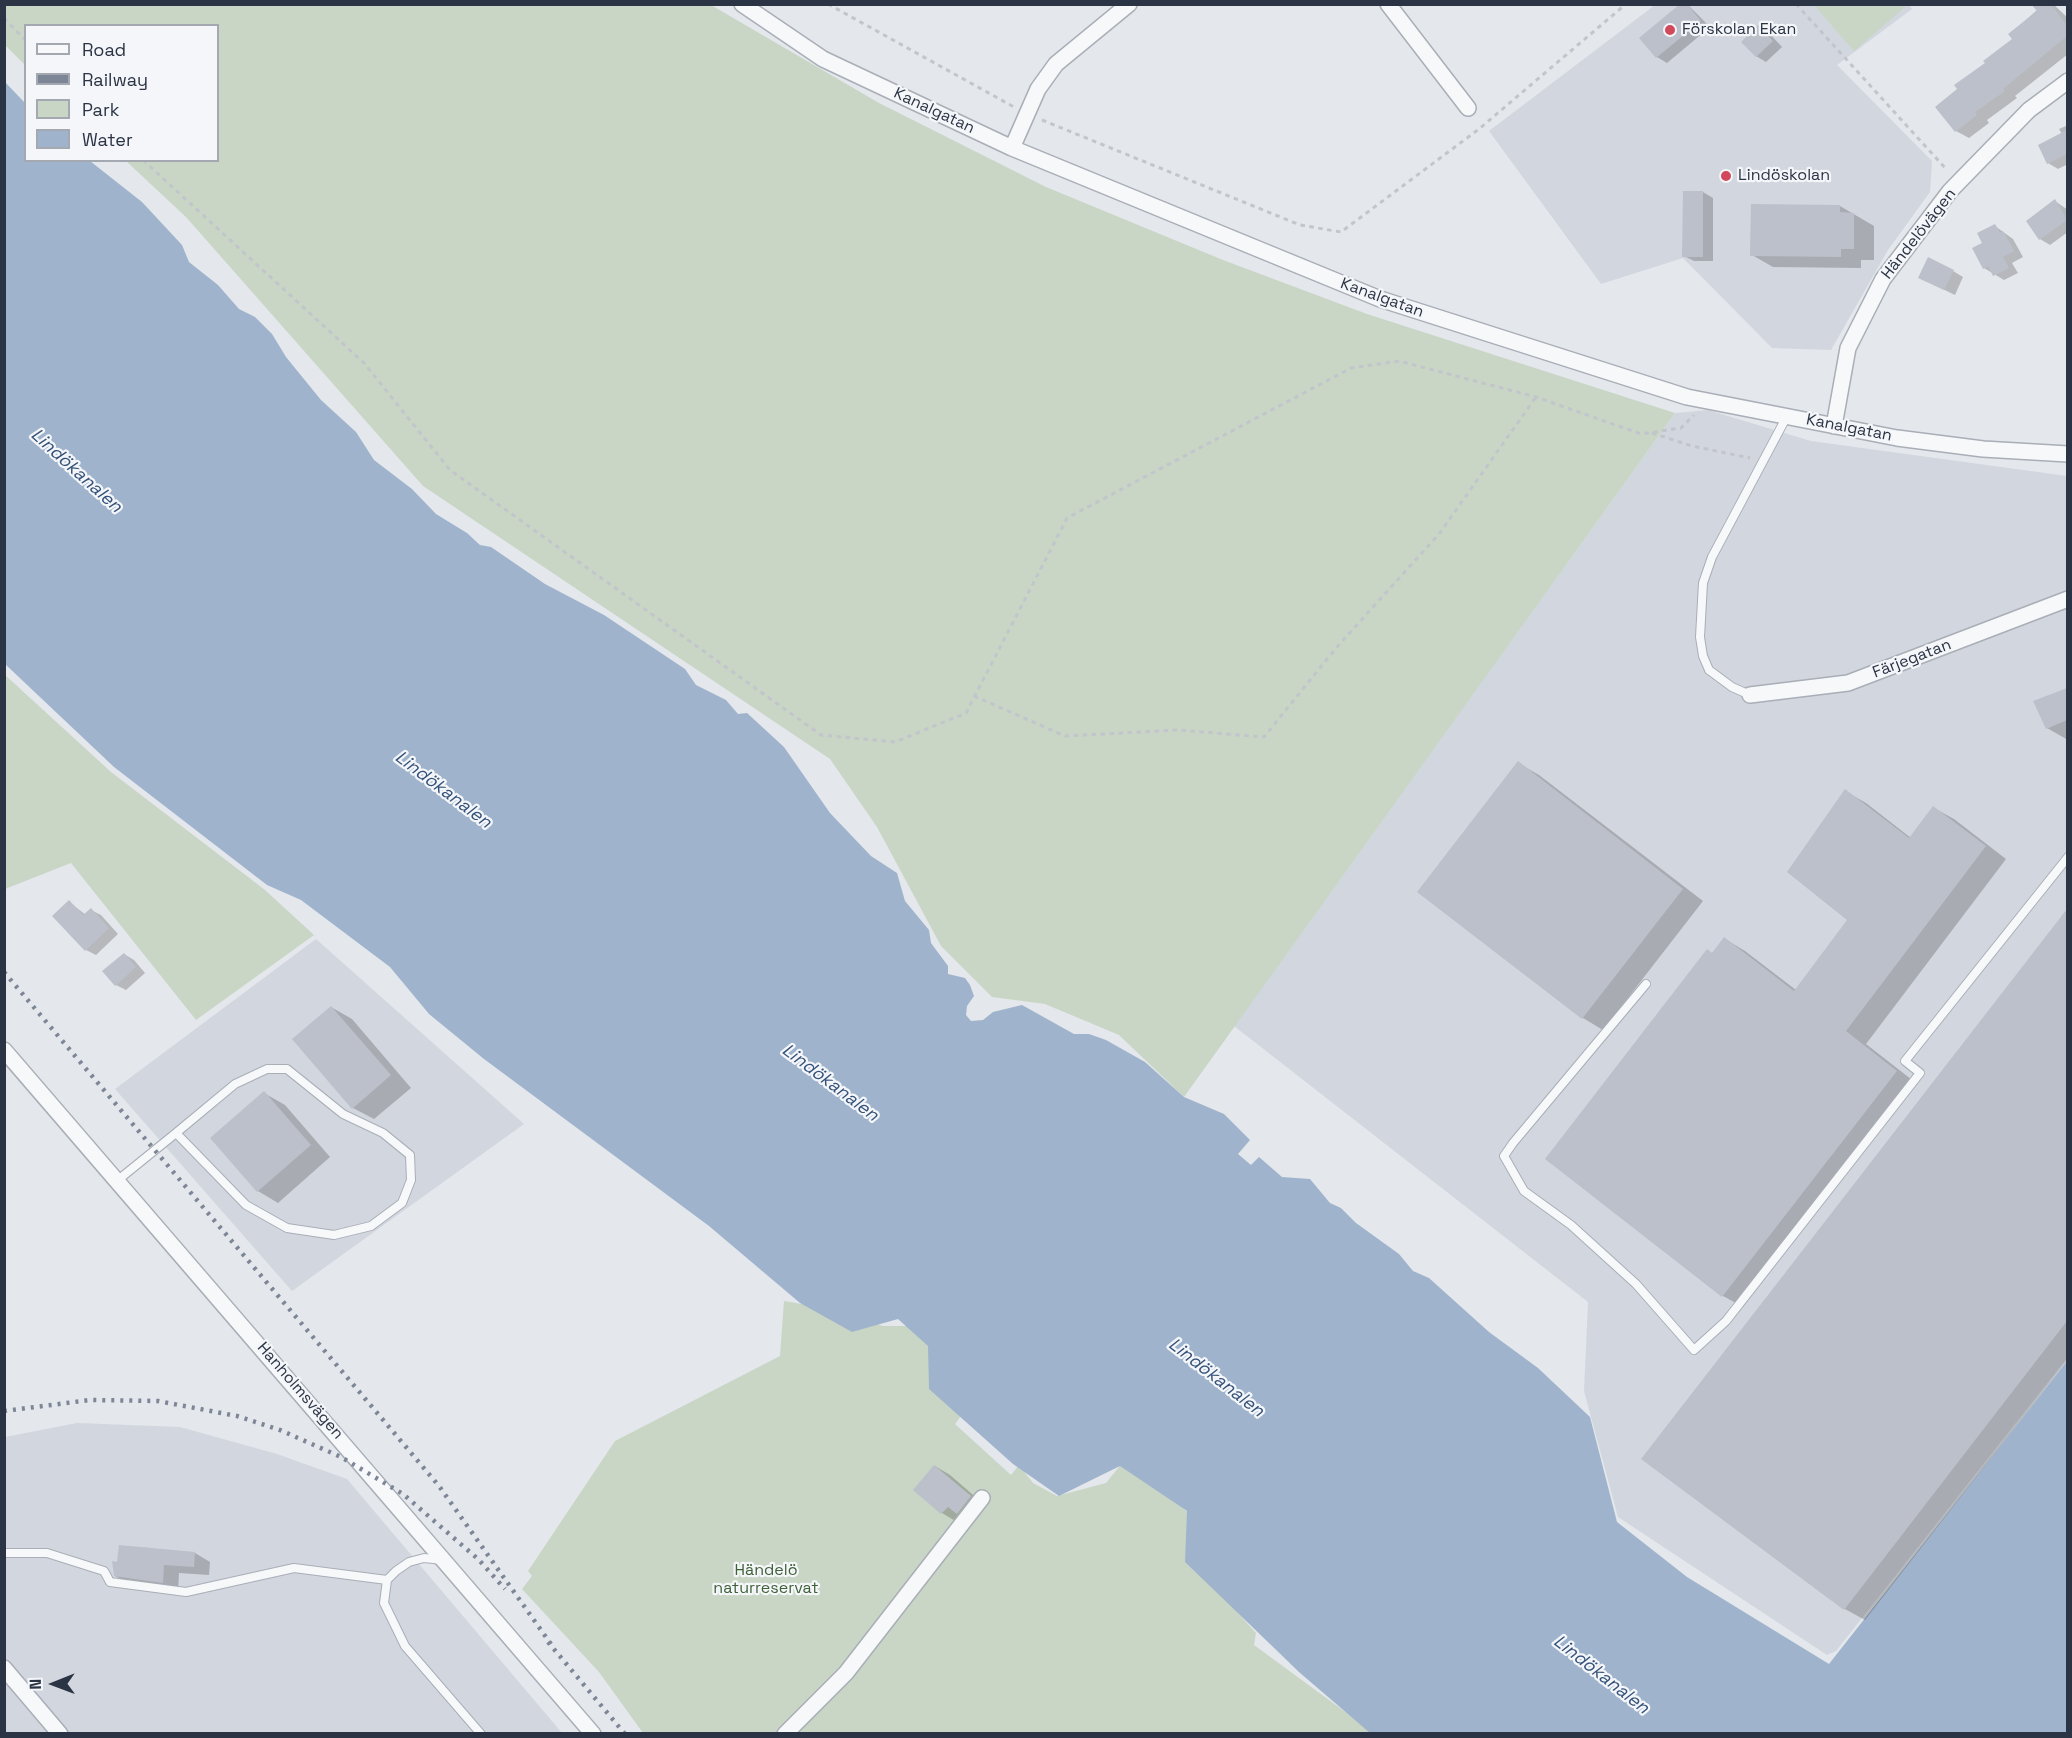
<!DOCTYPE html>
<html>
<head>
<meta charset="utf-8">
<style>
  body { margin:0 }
  #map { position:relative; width:2072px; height:1738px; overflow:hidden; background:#e4e7ec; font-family:"Space Grotesk",sans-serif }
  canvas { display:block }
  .frame { position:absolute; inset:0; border:6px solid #2b3445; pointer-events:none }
  .legend { position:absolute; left:24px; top:24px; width:195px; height:138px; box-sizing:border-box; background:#f4f6f9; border:2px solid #a4a8b1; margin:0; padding:8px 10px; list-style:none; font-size:18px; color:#2b3445 }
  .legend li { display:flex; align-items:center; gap:12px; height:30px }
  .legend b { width:30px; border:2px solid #a4a8b1 }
  .north { position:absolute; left:24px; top:1654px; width:60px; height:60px; -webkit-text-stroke:4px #f4f6f9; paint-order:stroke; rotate:269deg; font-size:16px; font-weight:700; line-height:24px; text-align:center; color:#2b3445 }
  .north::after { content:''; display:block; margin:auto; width:21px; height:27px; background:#2b3445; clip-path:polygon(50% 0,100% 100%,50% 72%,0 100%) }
</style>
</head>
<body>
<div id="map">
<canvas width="2072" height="1738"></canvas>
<div class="frame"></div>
<ul class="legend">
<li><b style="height:8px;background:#f7f8fa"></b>Road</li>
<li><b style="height:8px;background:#7d8696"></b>Railway</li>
<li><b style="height:16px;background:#c9d6c5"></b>Park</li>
<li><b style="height:16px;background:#9fb4cc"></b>Water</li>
</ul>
<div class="north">N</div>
</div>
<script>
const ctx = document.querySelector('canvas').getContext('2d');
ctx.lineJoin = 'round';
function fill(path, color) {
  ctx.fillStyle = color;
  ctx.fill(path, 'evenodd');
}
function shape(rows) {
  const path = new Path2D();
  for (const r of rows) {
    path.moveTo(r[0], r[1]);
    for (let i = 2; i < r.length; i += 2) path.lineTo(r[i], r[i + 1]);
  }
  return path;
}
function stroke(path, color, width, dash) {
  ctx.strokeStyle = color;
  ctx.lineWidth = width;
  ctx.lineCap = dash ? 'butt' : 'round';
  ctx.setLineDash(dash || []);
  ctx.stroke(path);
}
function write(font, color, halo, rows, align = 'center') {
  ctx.font = font + ' "Space Grotesk",sans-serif';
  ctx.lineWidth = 4.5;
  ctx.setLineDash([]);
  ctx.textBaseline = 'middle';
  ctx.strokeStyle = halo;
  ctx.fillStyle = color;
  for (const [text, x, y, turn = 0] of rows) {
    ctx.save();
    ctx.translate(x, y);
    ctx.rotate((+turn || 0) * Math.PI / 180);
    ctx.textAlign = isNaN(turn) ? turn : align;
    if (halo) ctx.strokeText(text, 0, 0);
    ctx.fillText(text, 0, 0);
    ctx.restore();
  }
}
fill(shape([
  [1655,5,1909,5,1912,9,1837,65,1932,161,1930,192,1888,250,1831,350,1772,348,1683,258,1601,284,1489,131],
  [1708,410,1811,441,2067,476,2067,1358,1836,1651,1827,1655,1618,1517,1584,1391,1588,1302,1234,1026,1675,413],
  [316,939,524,1124,292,1291,115,1089],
  [77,1423,180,1427,277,1454,347,1479,562,1733,5,1734,5,1437]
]), '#d2d6de');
fill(shape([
  [4,5,711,5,879,103,1046,187,1223,260,1367,314,1675,413,1184,1097,1119,1035,1045,1004,992,997,941,946,877,827,830,759,423,486,186,217,126,161,218,160,218,26,26,26,25,65,5,45],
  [1903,5,1905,7,1854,51,1814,5],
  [4,674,111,772,265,890,314,935,196,1020,71,863,5,889],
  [784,1301,819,1307,883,1326,920,1326,961,1416,955,1424,1011,1475,1019,1465,1033,1483,1057,1496,1106,1483,1123,1462,1194,1517,1192,1562,1256,1633,1254,1645,1374,1733,643,1733,599,1672,522,1589,532,1576,528,1571,615,1441,780,1356]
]), '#c9d6c5');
fill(shape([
  [5,82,25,103,26,160,90,161,142,202,182,245,189,262,218,285,239,309,255,317,272,334,286,357,321,400,356,432,374,460,412,489,436,514,467,533,480,545,491,547,545,584,604,615,685,669,696,685,726,700,738,714,747,713,784,747,830,813,871,856,897,873,905,901,929,930,931,943,948,966,948,974,965,978,970,985,974,996,967,1006,966,1015,971,1021,983,1020,993,1012,1022,1005,1074,1034,1089,1034,1106,1040,1145,1062,1184,1097,1224,1114,1250,1140,1238,1154,1251,1165,1259,1157,1282,1177,1310,1179,1330,1203,1341,1208,1356,1223,1399,1254,1413,1271,1429,1278,1489,1332,1538,1368,1590,1417,1617,1522,1687,1577,1829,1664,2067,1361,2067,1733,1370,1733,1299,1672,1185,1562,1187,1511,1120,1466,1059,1496,1013,1464,929,1389,928,1346,898,1319,852,1332,800,1303,709,1226,484,1059,429,1014,390,967,301,900,267,885,114,767,5,664]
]), '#9fb4cc');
fill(shape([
  [1687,4,1710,27,1667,63,1657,57],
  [2044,4,2053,4,2068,18,2068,54,2015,96,2017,98,1987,120,1989,123,1969,138,1956,131,1959,90,2014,39,2010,34],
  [1759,27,1768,32,1782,47,1766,62,1756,56],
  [2068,125,2068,164,2058,169,2048,163,2062,134,2059,129],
  [1703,192,1713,198,1713,261,1694,261,1684,256,1684,193],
  [2055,201,2068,210,2068,232,2050,245,2040,239],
  [1840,206,1874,226,1874,260,1861,260,1861,268,1773,267,1752,255],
  [1995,226,2013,239,2023,257,2012,263,2018,273,2004,280,1984,268,1984,244],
  [1953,271,1963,277,1955,295,1930,283],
  [2068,689,2068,740,2047,728,2035,702],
  [1518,763,1539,775,1703,901,1603,1030,1583,1018],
  [1845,791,1866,803,1911,838,1934,808,1954,819,2006,859,1866,1044,1916,1083,1743,1307,1723,1296,1713,955,1725,939,1745,951,1796,990,1849,919],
  [69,902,86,915,91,910,101,915,118,934,96,955,86,950],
  [2068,912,2068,1359,1865,1620,1845,1609,1643,1459],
  [124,954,134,960,145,973,126,990,116,985],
  [331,1007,352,1019,411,1088,374,1119,353,1108],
  [264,1093,285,1105,330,1157,278,1203,258,1191],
  [935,1466,950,1475,986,1506,957,1522,942,1513,915,1490],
  [195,1553,210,1562,209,1575,179,1573,178,1591,131,1584,115,1576]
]), '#0003');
fill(shape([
  [1680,4,1687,4,1701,21,1656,58,1639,38],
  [2031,4,2051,4,2067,26,2067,36,2003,89,2005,91,1975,112,1977,115,1955,132,1935,107,1957,89,1954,85,1985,63,1983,61,2012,39,2008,34,2037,11],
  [1758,25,1773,41,1756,57,1741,42],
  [2067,130,2067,154,2047,164,2038,145],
  [1683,191,1703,191,1703,257,1682,257],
  [2055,199,2067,220,2039,240,2026,221],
  [1751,204,1840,205,1840,212,1854,213,1854,249,1841,249,1841,257,1750,256],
  [1995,224,2000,233,2003,231,2014,251,2003,257,2009,268,1993,276,1988,266,1983,269,1972,248,1982,243,1977,233],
  [1928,257,1954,270,1944,290,1918,278],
  [2067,688,2067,720,2046,729,2033,701],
  [1518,761,1683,889,1582,1019,1417,892],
  [1845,789,1909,838,1933,806,1986,846,1846,1031,1897,1071,1722,1297,1545,1159,1707,949,1712,953,1724,937,1794,991,1847,920,1787,872],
  [69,900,83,915,91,908,109,928,85,951,52,916],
  [2067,909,2067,1321,1844,1610,1641,1459],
  [124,953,136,967,115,986,102,971],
  [331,1006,391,1075,352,1109,292,1039],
  [264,1091,311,1145,257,1192,210,1138],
  [934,1465,971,1496,957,1514,948,1507,941,1514,913,1490],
  [119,1545,195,1552,194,1567,164,1565,163,1583,114,1576,112,1561,117,1562]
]), '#bbc0ca');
const service = shape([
  [1750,695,1732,687,1709,670,1703,656,1700,637,1703,583,1712,557,1787,416],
  [1646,984,1513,1143,1504,1156,1524,1191,1571,1225,1636,1284,1694,1350,1726,1321,1920,1073,1905,1061,2068,857],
  [118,1180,155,1150,176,1133,235,1084,267,1069,287,1069,343,1114,383,1133,410,1155,411,1180,402,1203,371,1226,334,1235,287,1228,246,1205,176,1133],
  [4,1553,47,1553,104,1571,110,1582,186,1592,294,1568,387,1580],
  [443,1560,424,1558,409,1562,396,1571,387,1580,384,1603,405,1646,481,1734]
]);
const minor = shape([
  [742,4,823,59,1012,148,1380,299,1687,397,1897,438,1983,449,2068,454],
  [1388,4,1468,108],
  [1012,148,1038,89,1056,64,1129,4],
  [1834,426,1848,348,1883,279,1950,191,2029,110,2068,81],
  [1750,695,1848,683,2068,599],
  [4,1050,593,1734],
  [4,1668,60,1734],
  [785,1734,846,1673,982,1498]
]);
stroke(service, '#a9aeb7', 10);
stroke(minor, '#a9aeb7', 18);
stroke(shape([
  [828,4,1014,107],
  [1796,4,1947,170],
  [4,18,26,41],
  [1042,120,1300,225,1341,232,1479,129,1626,4],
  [143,160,364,363,450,470,821,735,895,742,966,713,1067,518,1351,368,1399,361,1536,397,1641,434,1681,428,1694,415],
  [1652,433,1692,446,1750,458],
  [974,696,1065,736,1179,730,1264,737,1336,648,1439,534,1536,397]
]), '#c2c5cb', 3, [4.5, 4.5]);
stroke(service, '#f7f8fa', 8);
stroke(minor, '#f7f8fa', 15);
stroke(shape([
  [4,972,439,1486,553,1647],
  [4,1411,90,1400,158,1401,237,1416,280,1430,341,1457,403,1494,478,1559,505,1589],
  [548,1642,625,1734]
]), '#7d8696', 4.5, [3, 6]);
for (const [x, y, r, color] of [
  [1670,30,6,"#d1495b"],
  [1726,176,6,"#d1495b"]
]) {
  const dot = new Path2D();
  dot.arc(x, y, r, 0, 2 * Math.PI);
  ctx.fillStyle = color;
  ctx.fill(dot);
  stroke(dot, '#f4f6f9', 2);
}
write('16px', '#2b3445', '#f4f6f9', [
  ["Förskolan Ekan",1682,30],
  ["Lindöskolan",1738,176]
], 'left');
write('16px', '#2b3445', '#f4f6f9', [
  ["Kanalgatan",934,111,25],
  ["Händelövägen",1919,234,-52],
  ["Kanalgatan",1382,298,20],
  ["Kanalgatan",1849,428,11],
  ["Färjegatan",1912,659,-21],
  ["Hanholmsvägen",300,1391,49]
]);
write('16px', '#3f6138', '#f4f6f9', [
  ["Händelö",766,1571],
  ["naturreservat",766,1589]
]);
write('italic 18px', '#34527a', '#f4f6f9', [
  ["Lindökanalen",76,471,42],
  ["Lindökanalen",443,790,37],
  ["Lindökanalen",830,1083,37],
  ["Lindökanalen",1216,1378,38],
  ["Lindökanalen",1601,1675,38]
]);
</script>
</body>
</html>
